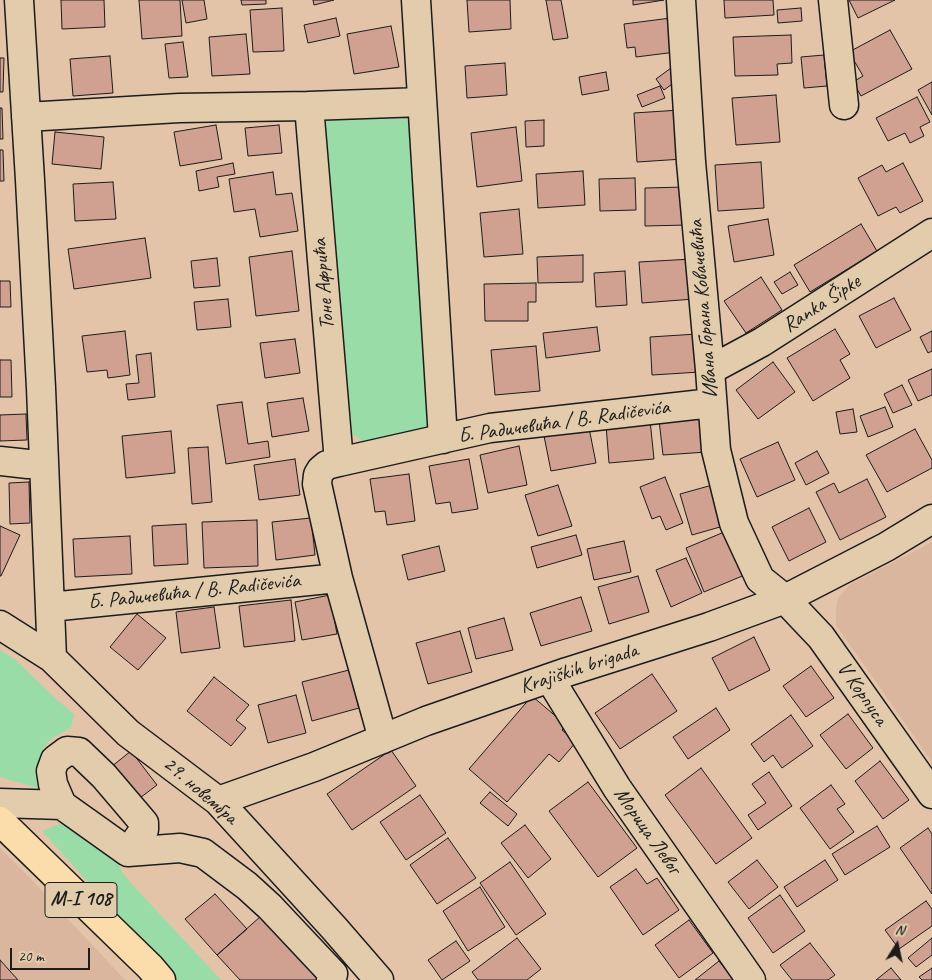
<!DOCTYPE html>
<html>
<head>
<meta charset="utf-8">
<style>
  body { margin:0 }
  #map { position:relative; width:932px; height:980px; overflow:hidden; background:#e4c4a8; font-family:Caveat,sans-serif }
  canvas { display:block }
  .north { position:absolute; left:872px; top:920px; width:50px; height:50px; -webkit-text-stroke:4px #e2ccac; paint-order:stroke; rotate:10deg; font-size:14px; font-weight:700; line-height:20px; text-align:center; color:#1c1c1c }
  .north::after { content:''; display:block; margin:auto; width:18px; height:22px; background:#1c1c1c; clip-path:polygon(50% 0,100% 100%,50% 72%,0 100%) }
  .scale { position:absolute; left:10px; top:948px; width:80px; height:22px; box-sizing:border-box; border:2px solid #1c1c1c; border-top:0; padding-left:6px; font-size:15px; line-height:18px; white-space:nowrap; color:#1c1c1c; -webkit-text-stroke:4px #e2ccac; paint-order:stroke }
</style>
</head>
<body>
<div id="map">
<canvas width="932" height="980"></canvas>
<div class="north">N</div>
<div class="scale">20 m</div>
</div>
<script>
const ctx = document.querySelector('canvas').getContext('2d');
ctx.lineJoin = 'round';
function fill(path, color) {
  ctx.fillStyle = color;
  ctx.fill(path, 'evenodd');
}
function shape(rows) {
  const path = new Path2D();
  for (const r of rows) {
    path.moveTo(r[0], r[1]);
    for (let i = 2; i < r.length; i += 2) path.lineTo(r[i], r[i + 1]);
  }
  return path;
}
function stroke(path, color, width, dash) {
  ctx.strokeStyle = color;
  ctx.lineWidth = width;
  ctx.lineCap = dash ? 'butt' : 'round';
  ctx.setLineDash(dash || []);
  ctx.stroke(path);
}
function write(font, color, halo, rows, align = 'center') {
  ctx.font = font + ' Caveat,sans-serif';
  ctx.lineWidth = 4;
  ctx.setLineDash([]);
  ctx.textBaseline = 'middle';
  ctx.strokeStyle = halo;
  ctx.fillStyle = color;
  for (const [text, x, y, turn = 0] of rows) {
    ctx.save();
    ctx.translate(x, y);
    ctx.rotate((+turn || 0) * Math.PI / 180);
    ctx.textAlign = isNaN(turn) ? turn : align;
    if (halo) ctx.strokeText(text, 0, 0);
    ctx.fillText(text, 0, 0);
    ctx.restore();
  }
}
fill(shape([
  [932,542,932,762,836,625,836,611,838,598,849,585],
  [0,848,32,880,125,980,0,980]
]), '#dab69e');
fill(shape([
  [396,108,413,127,433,418,420,438,372,447,346,430,319,132,332,110],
  [0,650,15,659,56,699,74,714,71,728,52,738,43,748,41,760,42,775,38,788,3,778,0,776],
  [65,822,117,852,119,864,122,872,132,884,221,980,176,980,42,831]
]), '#99dca7');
const building = shape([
  [61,0,104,0,105,27,62,29,61,0],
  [139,0,180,0,182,36,142,39,139,0],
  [182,0,204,0,207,19,186,23,182,0],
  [241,0,266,0,266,4,242,5,241,0],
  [313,0,334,0,314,5,313,0],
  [467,0,510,0,511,29,469,32,467,0],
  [546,0,561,0,568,38,553,40,546,0],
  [633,0,664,0,633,5,633,0],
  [724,0,773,0,774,15,725,18,724,0],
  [849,0,895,0,858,18,849,0],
  [282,8,284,51,253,52,250,10,282,8],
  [801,8,802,21,778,23,777,10,801,8],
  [336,18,340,36,308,43,304,25,336,18],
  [671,18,676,52,636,57,635,47,627,48,624,24,671,18],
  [391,26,399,67,354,74,347,34,391,26],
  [890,30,912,69,861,96,853,82,863,76,849,52,890,30],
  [246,34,250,74,212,76,209,37,246,34],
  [791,35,792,63,777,64,778,75,735,76,733,37,791,35],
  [183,42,188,77,169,78,165,44,183,42],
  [824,55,827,86,804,88,801,57,824,55],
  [110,56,113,93,73,96,70,59,110,56],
  [0,58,4,58,3,92,0,92,0,58],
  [505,63,507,95,467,98,465,66,505,63],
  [671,68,679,79,664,90,656,79,671,68],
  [606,72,609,90,582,95,579,77,606,72],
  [932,82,932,115,918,90,932,82],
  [660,86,665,98,642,107,637,95,660,86],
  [776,95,780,142,736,145,732,98,776,95],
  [917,97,930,122,920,127,924,136,910,143,905,133,888,141,876,118,917,97],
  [0,108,2,108,3,139,0,139,0,108],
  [680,110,683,159,637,162,634,113,680,110],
  [544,120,544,146,526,147,525,121,544,120],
  [216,125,222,159,180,166,174,132,216,125],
  [279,125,282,153,248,156,245,128,279,125],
  [516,127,522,181,477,187,471,133,516,127],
  [55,132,104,137,101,169,52,164,55,132],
  [0,150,3,150,4,181,0,181,0,150],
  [761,162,764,208,718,211,715,165,761,162],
  [233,163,235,174,217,177,219,187,199,191,196,171,233,163],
  [903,163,923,201,900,213,896,207,878,216,858,178,882,165,886,172,903,163],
  [583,171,585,205,538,208,536,174,583,171],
  [273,172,276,195,292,193,298,231,260,237,255,209,234,212,229,179,273,172],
  [635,178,636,210,600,211,599,179,635,178],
  [113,182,116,219,75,221,73,184,113,182],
  [687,187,688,225,645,226,645,188,687,187],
  [519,209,523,254,484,257,480,213,519,209],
  [768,219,774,255,734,262,728,226,768,219],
  [861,224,877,251,810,292,794,265,861,224],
  [145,238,151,278,74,289,68,249,145,238],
  [292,251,299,311,256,316,249,257,292,251],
  [583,255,583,282,538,283,537,257,583,255],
  [217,258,220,286,194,288,191,261,217,258],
  [692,259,694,299,642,303,639,262,692,259],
  [625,271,627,305,596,307,594,273,625,271],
  [790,272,798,285,782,294,774,282,790,272],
  [761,277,782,310,746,333,724,301,761,277],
  [0,281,10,281,11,307,0,307,0,281],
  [536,283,536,302,528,302,528,321,485,321,484,284,536,283],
  [894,298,911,330,876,348,859,316,894,298],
  [228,299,231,327,197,330,194,302,228,299],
  [597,327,600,351,546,358,543,333,597,327],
  [835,329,850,354,840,360,850,378,813,401,787,358,835,329],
  [125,331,130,375,108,378,107,370,87,372,82,336,125,331],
  [932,331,932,351,928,353,920,337,932,331],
  [697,334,700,372,652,375,650,337,697,334],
  [295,339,300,373,265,378,260,343,295,339],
  [536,346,540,391,495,395,491,350,536,346],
  [151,353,155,397,128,400,126,384,139,383,136,355,151,353],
  [0,360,11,360,12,397,0,397,0,360],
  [773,362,795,392,758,419,736,390,773,362],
  [932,369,932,395,918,401,908,380,932,369],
  [902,385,912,405,893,413,884,394,902,385],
  [303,398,309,431,272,437,267,403,303,398],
  [242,402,248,444,268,441,270,457,226,464,217,405,242,402],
  [885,407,893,427,868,437,860,416,885,407],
  [853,409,857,432,840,434,836,412,853,409],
  [26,414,27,440,0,441,0,415,26,414],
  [704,416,707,452,663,455,659,420,704,416],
  [650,420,654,459,609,463,606,425,650,420],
  [589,428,596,463,551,471,544,436,589,428],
  [915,429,932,460,932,468,887,492,866,455,915,429],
  [171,431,175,473,126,478,122,436,171,431],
  [778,442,795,480,757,497,740,459,778,442],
  [519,446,527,485,488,493,480,455,519,446],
  [208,447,212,502,192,504,188,448,208,447],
  [817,451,829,473,806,485,795,463,817,451],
  [295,459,300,495,259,500,254,465,295,459],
  [469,459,478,509,452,513,450,502,436,504,429,466,469,459],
  [409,474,415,521,387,525,385,511,375,512,370,479,409,474],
  [665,477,683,523,666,530,660,516,652,519,640,487,665,477],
  [867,479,886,517,840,540,816,492,834,483,839,493,867,479],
  [29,482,30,523,10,524,9,483,29,482],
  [716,484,727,525,692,535,680,494,716,484],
  [558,485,572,526,538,536,525,495,558,485],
  [809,508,826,542,789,561,772,527,809,508],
  [311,518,315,555,276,560,272,522,311,518],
  [257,520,258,566,204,568,202,522,257,520],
  [186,524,188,564,154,566,152,526,186,524],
  [0,526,20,535,1,576,0,576,0,526],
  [729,530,747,574,704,592,686,548,729,530],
  [576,535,582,555,537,568,531,547,576,535],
  [130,536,132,574,75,577,73,539,130,536],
  [624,541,631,572,594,580,587,549,624,541],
  [439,546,445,571,408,580,402,555,439,546],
  [686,558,702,593,671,607,656,570,686,558],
  [638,576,649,612,609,624,598,587,638,576],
  [330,595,337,634,302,640,295,602,330,595],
  [581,597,592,631,541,646,530,613,581,597],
  [291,600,295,641,244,647,239,606,291,600],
  [214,607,220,648,181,653,176,612,214,607],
  [137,614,166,638,138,670,110,647,137,614],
  [504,618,513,650,476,659,468,628,504,618],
  [460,631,472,672,428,684,416,643,460,631],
  [754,637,770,670,729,691,712,658,754,637],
  [811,666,834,698,806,717,783,686,811,666],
  [349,670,359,708,312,721,302,682,349,670],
  [652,674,677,711,620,749,595,713,652,674],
  [214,677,249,705,236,720,246,728,231,746,187,711,214,677],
  [296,695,306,733,268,743,258,705,296,695],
  [532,696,566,725,562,730,576,742,559,762,549,754,507,802,469,769,532,696],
  [716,708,730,730,688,759,673,737,716,708],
  [848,714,873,748,846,769,820,735,848,714],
  [791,715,813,746,782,768,773,755,764,762,751,744,791,715],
  [391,750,416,786,352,830,327,794,391,750],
  [131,751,157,785,132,804,106,771,131,751],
  [880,761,909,800,883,819,855,781,880,761],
  [701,768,752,838,716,864,665,795,701,768],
  [769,772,792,806,758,830,748,815,766,803,752,784,769,772],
  [588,782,637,848,598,877,549,811,588,782],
  [831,785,845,804,837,809,854,832,830,849,800,808,831,785],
  [490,792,517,814,508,826,480,803,490,792],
  [420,795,446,833,406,860,380,822,420,795],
  [525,825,551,859,528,878,501,843,525,825],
  [877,826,890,847,845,875,832,854,877,826],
  [928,828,932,834,932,894,900,848,928,828],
  [448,838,476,878,437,904,410,865,448,838],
  [757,860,778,887,749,909,728,882,757,860],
  [825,860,838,880,797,907,784,887,825,860],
  [510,862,546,914,516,935,480,883,510,862],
  [636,869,647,884,657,878,679,910,643,935,610,887,636,869],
  [480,887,505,927,468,951,443,911,480,887],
  [215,894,247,929,217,955,185,919,215,894],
  [780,895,805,931,773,953,748,918,780,895],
  [926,901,932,909,932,926,899,949,885,930,926,901],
  [269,909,321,980,240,980,217,955,269,909],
  [689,920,713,953,679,978,655,945,689,920],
  [517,938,541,969,527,980,478,980,472,972,517,938],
  [932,938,932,955,916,967,908,958,932,938],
  [456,941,470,961,442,980,428,960,456,941],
  [810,943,835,975,828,980,792,980,780,965,810,943],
  [0,960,18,980,0,980,0,960],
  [719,961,734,980,695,980,719,961],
  [891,968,901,980,876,980,891,968],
  [932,968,932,980,922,980,919,977,932,968]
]);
fill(building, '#d0a090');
stroke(building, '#1c1c1c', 1);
const minor = shape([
  [19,0,30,180,41,388,52,658],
  [416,0,443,439],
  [681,0,691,162,710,370,716,450,734,523,760,579,785,599,821,637,932,794],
  [833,0,844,105],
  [309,106,339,462],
  [26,117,179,108,309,106,422,102],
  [710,370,762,342,932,233],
  [0,461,28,464,44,463],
  [50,607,338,578],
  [0,625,52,658,128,733,218,801,334,928,379,980],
  [550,679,617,788,751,980],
  [383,739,338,578,317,484,318,475,321,470,327,465,339,462,490,428,712,403],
  [218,801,314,767,426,721,567,672,709,627,785,599,886,547,932,519],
  [0,803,62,805,128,852,180,848,203,853,247,886,270,907,333,974,331,980],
  [62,805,53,784,51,771,55,760,67,751,79,752,104,776,144,823,144,830,128,852]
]);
const major = shape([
  [0,821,150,967,161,980]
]);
stroke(minor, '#1c1c1c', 31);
stroke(major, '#1c1c1c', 31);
stroke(minor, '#e2ccac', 28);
stroke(major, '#faddab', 28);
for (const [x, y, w] of [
  [81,900,72]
]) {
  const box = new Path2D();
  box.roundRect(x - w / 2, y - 17.5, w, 35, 4);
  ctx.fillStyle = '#e2ccac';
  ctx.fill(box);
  stroke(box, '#1c1c1c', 1);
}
write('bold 20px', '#1c1c1c', null, [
  ["M-I 108",81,900]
]);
write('21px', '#1c1c1c', '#e2ccac', [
  ["Тоне Афрића",324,284,-95],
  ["Ranka Šipke",822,304,-33],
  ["Ивана Горана Ковачевића",704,309,-95],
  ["Б. Радичевића / B. Radičevića",564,422,-8],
  ["Б. Радичевића / B. Radičevića",194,592,-6],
  ["Krajiških brigada",579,669,-18],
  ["V Корпуса",862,694,55],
  ["29. новембра",200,791,41],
  ["Морица Левог",647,831,55]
]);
</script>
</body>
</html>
